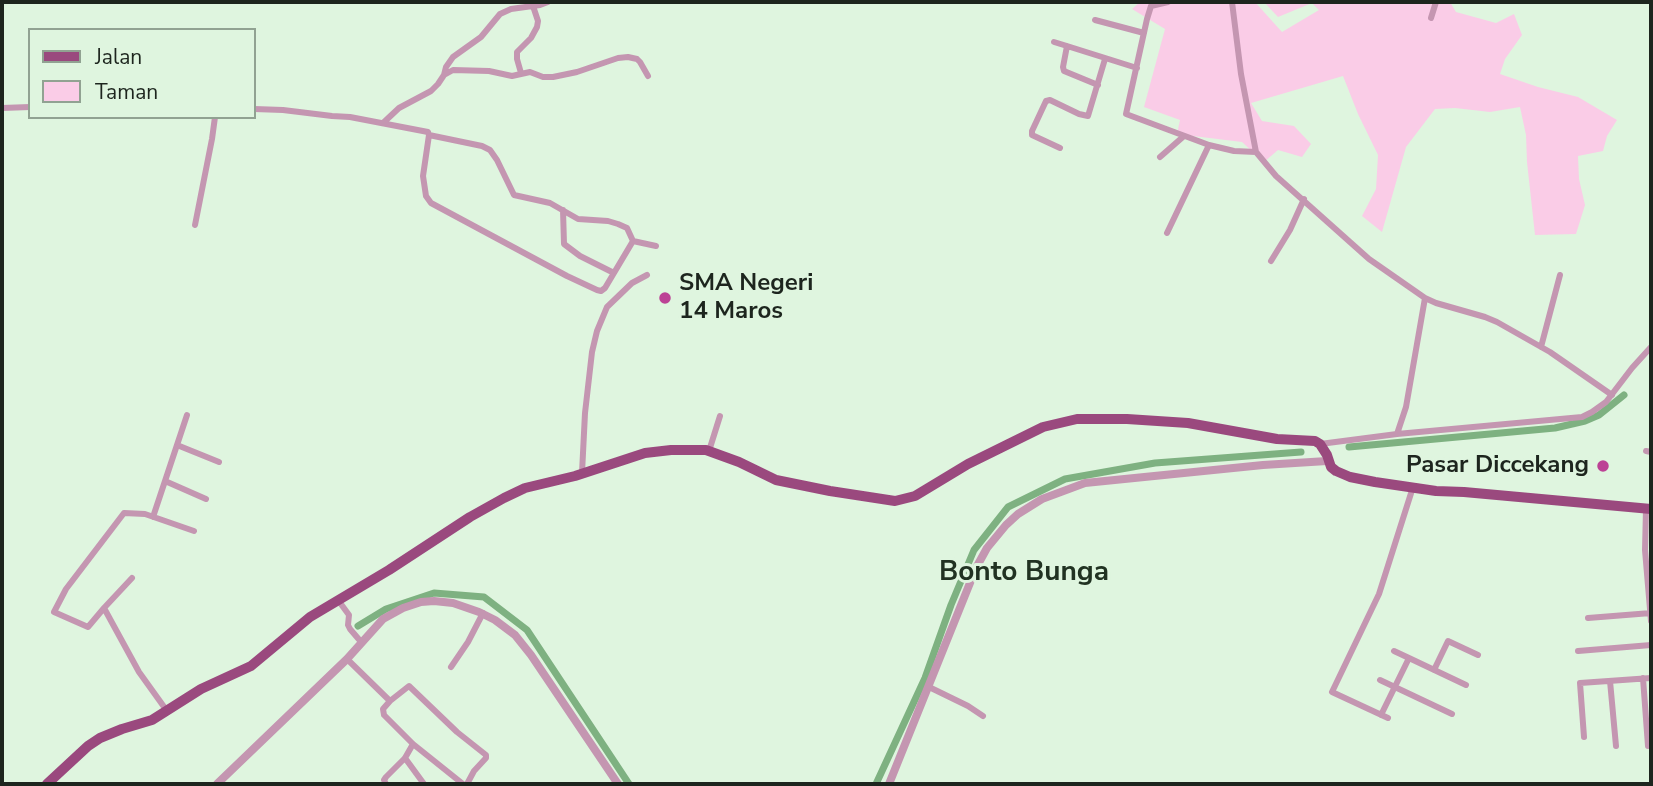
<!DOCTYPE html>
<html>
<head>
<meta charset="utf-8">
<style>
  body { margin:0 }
  #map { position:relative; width:1653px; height:786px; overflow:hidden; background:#dff5df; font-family:"Nunito Sans",sans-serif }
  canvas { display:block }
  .frame { position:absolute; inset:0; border:4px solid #1d251e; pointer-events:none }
  .legend { position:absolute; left:28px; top:28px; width:228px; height:91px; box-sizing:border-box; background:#dff5df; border:2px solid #91a292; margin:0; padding:9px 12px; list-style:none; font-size:21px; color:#1d251e }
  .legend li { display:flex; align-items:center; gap:14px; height:35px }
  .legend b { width:35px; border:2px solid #91a292 }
</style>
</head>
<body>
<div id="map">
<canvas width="1653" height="786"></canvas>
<div class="frame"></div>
<ul class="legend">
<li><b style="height:9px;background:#9a497e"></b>Jalan</li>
<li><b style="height:19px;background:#facce7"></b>Taman</li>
</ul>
</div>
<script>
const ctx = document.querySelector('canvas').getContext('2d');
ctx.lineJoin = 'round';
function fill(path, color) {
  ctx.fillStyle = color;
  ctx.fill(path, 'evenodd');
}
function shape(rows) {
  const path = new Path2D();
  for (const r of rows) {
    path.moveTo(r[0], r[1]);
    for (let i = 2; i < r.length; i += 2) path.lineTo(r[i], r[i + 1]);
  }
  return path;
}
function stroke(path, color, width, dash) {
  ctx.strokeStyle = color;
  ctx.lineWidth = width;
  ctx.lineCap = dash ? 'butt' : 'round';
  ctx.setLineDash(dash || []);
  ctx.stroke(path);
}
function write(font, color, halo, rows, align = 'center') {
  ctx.font = font + ' "Nunito Sans",sans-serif';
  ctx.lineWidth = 6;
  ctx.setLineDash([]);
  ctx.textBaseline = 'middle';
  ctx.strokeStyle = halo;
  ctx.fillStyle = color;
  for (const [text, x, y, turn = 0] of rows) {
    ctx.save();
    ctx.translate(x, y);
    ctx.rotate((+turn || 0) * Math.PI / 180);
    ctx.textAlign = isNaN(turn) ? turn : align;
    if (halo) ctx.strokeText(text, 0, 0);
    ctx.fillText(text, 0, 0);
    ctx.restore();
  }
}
fill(shape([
  [1140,2,1255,2,1282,32,1319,10,1312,3,1278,17,1264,2,1450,2,1456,12,1496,23,1514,14,1522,35,1505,59,1500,74,1538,87,1578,97,1617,120,1607,136,1603,151,1578,156,1579,179,1585,205,1576,234,1535,235,1527,162,1526,135,1520,107,1490,112,1455,108,1435,109,1406,147,1382,232,1362,216,1376,189,1378,155,1358,114,1343,76,1251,103,1262,121,1294,126,1311,144,1302,157,1278,150,1264,162,1242,142,1177,134,1180,120,1144,107,1165,29,1132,9]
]), '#facce7');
stroke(shape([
  [1349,447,1555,428,1585,421,1599,415,1624,395],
  [358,626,386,609,434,593,484,597,527,630,629,784],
  [876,784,925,678,951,605,974,550,1008,507,1065,479,1155,463,1301,452]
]), '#7eb181', 7);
stroke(shape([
  [1168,2,1151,6,1147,19,1126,114,1209,145,1234,151,1256,152],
  [1232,2,1241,74,1256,152,1276,176,1369,259,1425,298,1436,303,1485,317,1497,322,1550,352,1612,395],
  [1431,18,1436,2],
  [1095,20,1144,33],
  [1054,42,1067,46],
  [521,73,517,59,517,52,531,38,537,27,538,21,533,6],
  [444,75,446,67,453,57,481,37,500,14,511,9,540,5,548,2],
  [1098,85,1064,71,1063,67,1067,46,1137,68],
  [2,108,30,107],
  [254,109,283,110,332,116,350,117,428,132,429,135,423,176,426,196,431,203,567,276,597,290,601,291,605,288,633,241,656,246],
  [383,123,399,108,431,91,438,84,444,75,453,70,489,71,512,76,530,72,543,77,553,77,577,72,618,58,628,57,637,59,640,62,648,76],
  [429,135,482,146,490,150,497,160,514,195,550,203,578,219,608,221,618,224,627,228,633,241],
  [1060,148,1032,135,1032,131,1046,101,1050,100,1079,114,1088,116,1105,59],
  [1160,157,1184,136],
  [563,210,564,244,580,256,614,273],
  [195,225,212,139,215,117],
  [1167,233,1209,145],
  [1271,261,1290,230,1304,199],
  [1541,347,1560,275],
  [1397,434,1406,407,1425,298],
  [1320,444,1397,434,1582,417,1592,412,1606,402,1632,368,1651,347],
  [177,445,219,462],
  [709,451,720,416],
  [1646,451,1651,452],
  [582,473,585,413,592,352,597,331,607,307,632,283,647,275],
  [165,481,206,499],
  [1646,509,1645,550,1651,621],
  [153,517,187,415],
  [132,578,104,608,139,672,167,711],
  [338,600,349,615,348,625,350,629,362,643],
  [104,608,88,627,54,612,66,589,124,513,145,514,194,531],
  [1588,618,1651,613],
  [1394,651,1409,658],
  [1578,651,1651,645],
  [347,659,390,701,409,686,457,732,486,755,486,758,474,771,467,784],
  [451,667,468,642,483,613],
  [1434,670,1448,641,1478,655],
  [1643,678,1648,746],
  [1380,680,1452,714],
  [1610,681,1616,746],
  [929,687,968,706,983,716],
  [390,701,383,709,384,715,413,744,463,784],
  [1381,715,1409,658,1466,685],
  [1388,718,1332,692,1379,594,1413,487],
  [1584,737,1580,683,1651,678],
  [405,758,424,784],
  [386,784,384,780,386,777,405,758,413,744]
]), '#c496b1', 6);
stroke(shape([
  [217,784,347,659,383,619,403,608,421,602,434,601,453,603,479,612,495,620,515,635,531,655,618,784],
  [889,784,976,568,987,548,1006,525,1018,514,1042,499,1085,483,1263,465,1327,461]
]), '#c496b1', 8);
stroke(shape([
  [47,784,88,746,100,738,122,729,152,720,201,689,251,666,310,617,389,570,470,517,504,498,525,488,575,476,645,453,671,450,706,450,739,462,776,480,830,491,895,501,915,496,968,464,1043,427,1077,419,1127,419,1188,423,1277,439,1315,441,1320,444,1327,455,1331,467,1336,471,1350,477,1375,482,1436,491,1464,492,1651,509]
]), '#9a497e', 10);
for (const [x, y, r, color] of [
  [665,298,7,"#bc4295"],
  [1603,466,7,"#bc4295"]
]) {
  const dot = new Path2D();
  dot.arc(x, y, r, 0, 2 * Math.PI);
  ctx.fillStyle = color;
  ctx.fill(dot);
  stroke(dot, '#dff5df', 2.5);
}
write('bold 24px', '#1d251e', '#dff5df', [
  ["SMA Negeri",679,284],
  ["14 Maros",679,312],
  ["Pasar Diccekang",1589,466,"right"]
], 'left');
write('bold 28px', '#213222', '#dff5df', [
  ["Bonto Bunga",1024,573]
]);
</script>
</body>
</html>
